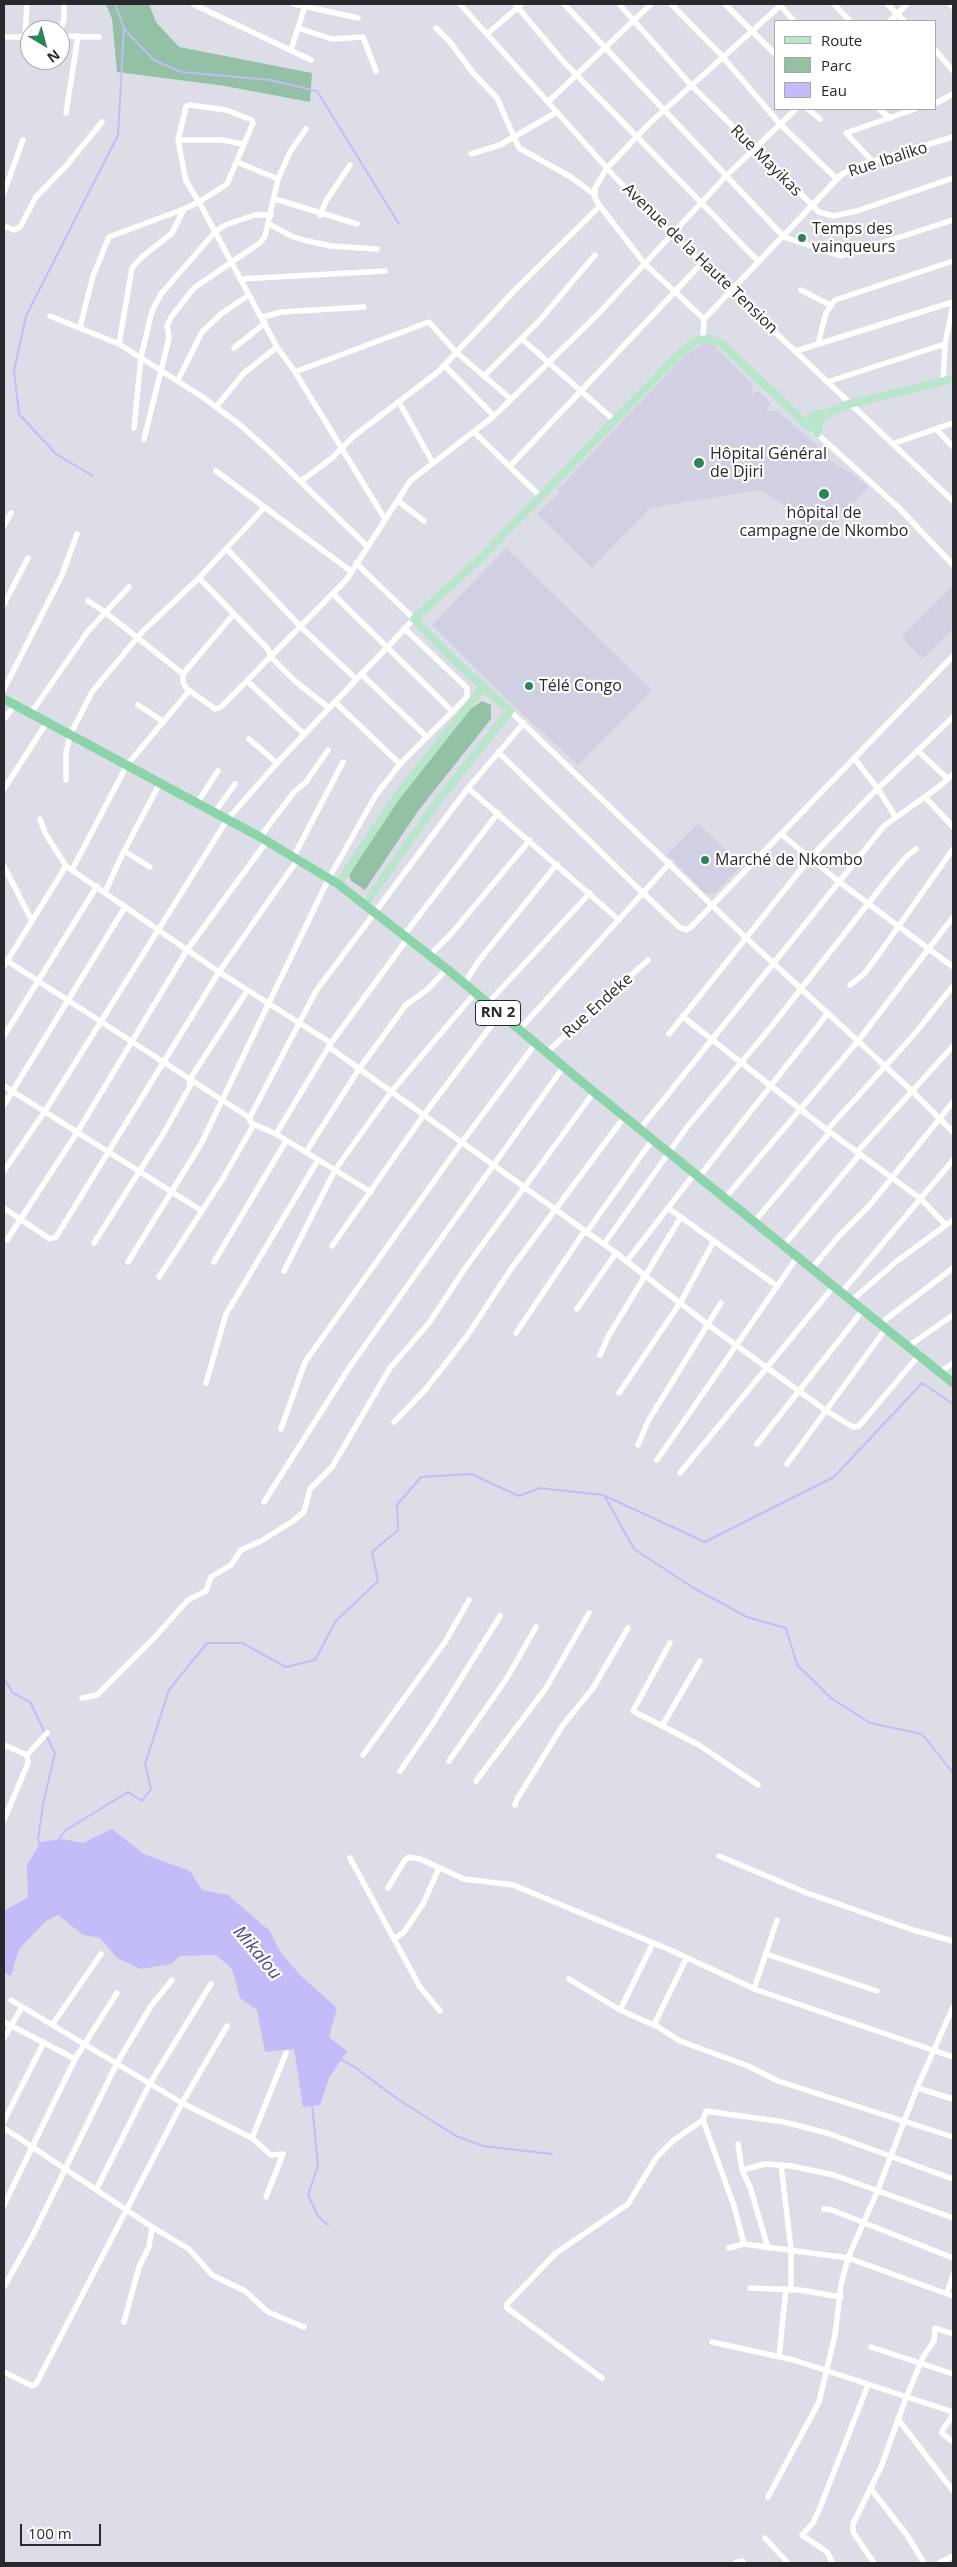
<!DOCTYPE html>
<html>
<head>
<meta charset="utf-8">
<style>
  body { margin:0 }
  #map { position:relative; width:957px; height:2567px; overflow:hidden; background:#dddde8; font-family:"Open Sans",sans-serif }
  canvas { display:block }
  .frame { position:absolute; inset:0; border:5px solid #29292d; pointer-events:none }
  .legend { position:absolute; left:774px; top:20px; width:162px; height:90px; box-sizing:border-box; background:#fff; border:1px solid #a9a9ab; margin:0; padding:6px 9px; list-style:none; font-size:15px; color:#29292d }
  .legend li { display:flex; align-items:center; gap:10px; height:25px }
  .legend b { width:25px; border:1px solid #a9a9ab }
  .north { position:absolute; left:20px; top:20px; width:50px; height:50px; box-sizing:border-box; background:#fff; border:1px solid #a9a9ab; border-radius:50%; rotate:143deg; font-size:14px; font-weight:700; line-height:20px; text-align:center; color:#29292d }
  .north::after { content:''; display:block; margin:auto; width:18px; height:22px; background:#2d8458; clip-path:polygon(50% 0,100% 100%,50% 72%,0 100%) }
  .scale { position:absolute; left:20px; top:2524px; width:81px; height:22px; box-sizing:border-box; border:2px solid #29292d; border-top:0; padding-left:6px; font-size:15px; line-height:18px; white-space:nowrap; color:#29292d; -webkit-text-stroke:4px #fff; paint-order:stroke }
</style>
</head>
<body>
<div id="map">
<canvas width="957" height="2567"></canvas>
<div class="frame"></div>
<ul class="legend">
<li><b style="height:6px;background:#b9e5cb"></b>Route</li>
<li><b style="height:14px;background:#94c1a5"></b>Parc</li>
<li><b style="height:14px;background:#c2bdf8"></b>Eau</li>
</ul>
<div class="north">N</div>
<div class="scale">100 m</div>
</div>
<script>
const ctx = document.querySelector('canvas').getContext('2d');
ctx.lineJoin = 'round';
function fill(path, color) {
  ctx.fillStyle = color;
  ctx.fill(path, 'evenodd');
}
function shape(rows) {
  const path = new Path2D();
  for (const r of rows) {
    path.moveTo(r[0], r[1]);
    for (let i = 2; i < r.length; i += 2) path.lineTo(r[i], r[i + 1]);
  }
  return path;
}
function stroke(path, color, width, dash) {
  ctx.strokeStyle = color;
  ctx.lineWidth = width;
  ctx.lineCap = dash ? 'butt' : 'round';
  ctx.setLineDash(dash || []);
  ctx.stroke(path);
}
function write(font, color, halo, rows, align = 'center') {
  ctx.font = font + ' "Open Sans",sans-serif';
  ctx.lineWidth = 4.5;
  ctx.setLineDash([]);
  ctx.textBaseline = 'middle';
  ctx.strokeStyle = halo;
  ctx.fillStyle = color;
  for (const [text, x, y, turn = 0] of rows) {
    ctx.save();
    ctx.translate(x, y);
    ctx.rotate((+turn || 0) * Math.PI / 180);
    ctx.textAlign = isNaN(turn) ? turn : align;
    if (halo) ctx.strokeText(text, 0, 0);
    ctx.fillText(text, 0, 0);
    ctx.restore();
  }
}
fill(shape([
  [704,343,713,345,753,385,752,395,757,390,771,403,766,410,778,411,825,453,831,462,850,472,869,487,818,539,780,502,759,490,650,508,592,568,537,514,560,492,557,489,565,482,683,357],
  [506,548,652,690,578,765,501,694,432,625],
  [953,585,953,629,923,659,901,637],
  [698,823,742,865,716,892,709,894,704,893,667,854]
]), '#d0d0e2');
fill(shape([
  [106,4,149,4,156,22,179,47,312,73,310,102,225,86,117,72,112,19],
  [482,701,491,705,491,719,418,811,365,890,351,881,349,875,397,801,469,710]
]), '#94c1a5');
fill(shape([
  [112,1829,144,1854,190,1871,202,1890,228,1895,270,1931,281,1953,301,1976,337,2008,329,2037,347,2051,329,2078,320,2105,303,2107,294,2049,265,2052,257,2010,240,1998,232,1969,216,1955,180,1956,171,1964,141,1969,117,1958,100,1938,83,1935,58,1915,46,1921,19,1949,11,1976,4,1973,4,1911,28,1897,27,1865,41,1842,62,1839,83,1843]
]), '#c2bdf8');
stroke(shape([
  [125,30,154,60,181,72,270,80,317,91,399,224],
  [93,476,56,454,19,414,14,371,26,316,118,135,124,28,115,4],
  [604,1495,634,1549,692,1587,747,1617,786,1628,797,1665,831,1698,870,1723,922,1734,953,1773],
  [4,1679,13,1693,30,1702,55,1753,43,1804,38,1840,40,1846],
  [58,1840,66,1830,128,1792,142,1801,151,1789,145,1764,169,1690,207,1643,242,1643,286,1667,315,1660,335,1622,378,1581,372,1552,398,1530,397,1505,421,1477,471,1474,519,1496,540,1488,603,1495,705,1542,834,1477,922,1383,953,1404],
  [340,2059,353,2066,399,2100,456,2136,483,2146,552,2154],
  [312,2104,318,2165,308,2195,318,2216,328,2225]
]), '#c2bdf8', 2);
stroke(shape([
  [193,4,311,60],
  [294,4,358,18],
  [460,4,615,177,660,223,953,501],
  [515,4,562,60,759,262],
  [564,4,784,237,841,256,953,220],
  [619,4,691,85,819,212,833,216,857,211,953,178],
  [671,4,722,56,780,124,837,179],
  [725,4,776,55],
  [779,4,794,21],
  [834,4,850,21],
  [887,4,904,21],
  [950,4,953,7],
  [890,21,907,4],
  [298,28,332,39,363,37,376,71],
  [436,28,450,42,473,73,497,98,519,148,569,176,594,194],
  [60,33,64,19,64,4],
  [487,34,522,4],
  [60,36,99,37],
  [4,37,30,37],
  [25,37,27,4],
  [291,50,305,6],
  [936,51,953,71],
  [548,102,651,4],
  [936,103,953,94],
  [808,109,820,119],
  [879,109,890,118],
  [66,113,78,36],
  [178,140,222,140,243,144],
  [471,154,500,145,557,112],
  [237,162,278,179],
  [873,162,846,133,915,109],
  [4,192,23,140],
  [275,199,357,224],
  [320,215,326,201,350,165],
  [269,224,291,236,303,240,331,246,377,249],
  [4,226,14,230,20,227,36,197,66,166,102,122],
  [240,279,385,271],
  [801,290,830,305],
  [50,316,119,344,201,396,239,424,268,450,367,546],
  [262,317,282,312,364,307],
  [704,319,841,175,857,166,953,137],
  [80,327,93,276,109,237,184,209,199,202,227,184,253,123,252,120,226,110,189,105,186,107,178,140,186,181,199,202,277,347,295,372,385,519],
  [703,338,704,319,644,263,600,206,595,198,595,188,607,168,651,122,782,4],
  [522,339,615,421],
  [119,344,132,268,142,257,172,233,184,209],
  [818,344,826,313,835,300,953,261],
  [234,348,265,323],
  [796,351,953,302],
  [444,365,494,416],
  [295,372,429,322,456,352,511,399],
  [485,375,540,320,595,255],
  [178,380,202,332,221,314,249,295],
  [827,382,945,344],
  [943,383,945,344,953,305],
  [399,402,433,463],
  [216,407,244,373,277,347],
  [134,428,141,357,152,311,161,294,215,232,225,225,255,215,271,215],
  [936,429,953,447],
  [814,431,898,507,953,565],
  [474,432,541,497],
  [144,439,169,338,167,325,172,316,194,288,261,242,265,236,278,179,290,152,306,129],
  [892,444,953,423],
  [510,466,702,263],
  [216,471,352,572],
  [301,481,332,458,354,436,439,371,515,290,600,206],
  [398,501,424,521],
  [4,526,11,513],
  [227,549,301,627,356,679],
  [199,578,268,649,271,657,296,682,329,708],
  [333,594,453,712],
  [88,601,105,612,183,674],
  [4,604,28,558],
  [233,615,183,674,183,682,186,688,215,709,221,707,347,579,410,481,494,416,599,313,727,175,796,109],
  [361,674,427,737],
  [247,681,304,734],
  [4,689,62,575,77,534],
  [335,702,400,764],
  [138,705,164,722],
  [510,711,745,937,911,1090,953,1132],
  [31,713,88,631,129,587],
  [4,719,15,705],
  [249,739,277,763],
  [498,752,643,893,679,927,686,930,692,926,953,656],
  [919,752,948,779],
  [854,758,878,789,895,816],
  [66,780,66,753,70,735,92,692,142,632,199,578,264,508],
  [468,788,619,920],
  [4,789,47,722],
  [925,797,953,827],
  [197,803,218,771],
  [215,812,235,784],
  [40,819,45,833,66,866,219,972,331,1043],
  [781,834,838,881,953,967],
  [260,837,294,792,306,782,328,750],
  [124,851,150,867],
  [294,856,343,762],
  [4,866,32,921],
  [72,870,127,765,189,691],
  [105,892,124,851,160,783],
  [404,935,498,813],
  [431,957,434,951,451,934,530,840],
  [4,959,250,1118],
  [4,966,66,866],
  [464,984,478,962,557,864],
  [850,985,864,974,879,954,953,849],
  [487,1004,590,893],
  [682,1016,827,1130,921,1199,946,1225],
  [519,1030,670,863],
  [669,1034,810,858,869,797,953,717],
  [4,1036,97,886],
  [329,1047,616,1253,707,1324,825,1410,853,1427,859,1426,920,1354],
  [547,1052,648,960],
  [4,1086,202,1211],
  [4,1105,125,907],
  [640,1129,884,826,940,786,953,774],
  [827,1130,912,1037,953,986],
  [276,1134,331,1043,408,938],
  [306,1152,359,1069,406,1005,428,989,447,969],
  [857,1152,953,1046],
  [4,1171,45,1111,227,820,277,763,414,619,356,563],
  [699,1177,828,1013],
  [371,1192,276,1134,251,1123,249,1119,316,991,468,788,524,723],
  [726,1197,858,1041,953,917],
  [4,1208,50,1239,56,1237,219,972,298,859],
  [668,1208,777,1286],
  [755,1221,830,1132],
  [586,1233,653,1139],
  [7,1240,78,1131,187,950,267,841],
  [94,1243,165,1131,190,1086,190,1079,247,991],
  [604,1244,687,1127,771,1027,889,877,907,856,916,849],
  [784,1245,860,1154],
  [332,1246,423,1116,500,1014],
  [627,1261,695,1173],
  [128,1262,201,1144,329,878,376,795,400,764,467,697,467,688,404,628],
  [214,1262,286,1141],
  [812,1268,840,1235,869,1206,953,1102],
  [284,1271,335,1170,391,1092,475,993],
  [159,1277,222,1180,254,1124],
  [842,1292,953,1160],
  [852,1300,897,1261,953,1220],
  [577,1309,616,1253],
  [881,1323,953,1268],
  [516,1333,584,1232],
  [910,1345,953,1315],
  [600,1355,609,1335,681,1217],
  [940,1372,953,1363],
  [206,1383,226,1314,318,1160],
  [619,1393,680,1303,714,1241],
  [394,1422,425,1390,467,1336,511,1269,625,1116],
  [281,1429,305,1362,462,1142,536,1043],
  [757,1444,863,1310],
  [638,1445,648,1421,721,1303],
  [657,1460,798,1256],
  [787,1464,887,1327],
  [680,1473,834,1286],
  [264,1502,349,1368,564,1066],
  [670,1643,633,1711,699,1745,758,1785],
  [82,1698,97,1695,153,1639,188,1600,206,1591,211,1577,231,1565,241,1550,261,1541,293,1521,304,1512,310,1489,332,1467,390,1368,429,1323,466,1267,594,1092],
  [662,1726,700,1661],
  [4,1745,27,1755,47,1733],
  [363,1755,445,1642,469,1600],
  [449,1761,507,1678,536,1627],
  [400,1771,432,1725,500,1616],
  [476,1781,546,1688,589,1613],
  [515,1805,517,1799,563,1725,593,1688,628,1628],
  [4,1820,28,1763,27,1755],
  [719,1856,807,1893,913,1930,953,1941],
  [350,1858,420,1987,440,2011],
  [388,1888,405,1860,409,1857,420,1859,464,1879,513,1885,668,1949,757,1990,953,2057],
  [394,1939,404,1932,423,1904,439,1868],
  [766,1954,877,1991],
  [569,1979,620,2010,658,2027,680,2041,748,2066,778,2081,953,2137],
  [754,1989,777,1920],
  [11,2000,182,2103,252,2138,271,2155,283,2154,266,2197],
  [620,2010,653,1943],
  [4,2022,75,2059],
  [52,2025,101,1954],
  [654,2025,686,1959],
  [4,2038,22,2007],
  [917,2088,953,2099],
  [703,2120,734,2206,744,2244],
  [4,2121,44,2042],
  [4,2128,152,2227,189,2249,212,2275,245,2291,268,2312,304,2327],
  [252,2138,286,2053],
  [738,2144,742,2170,750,2187,768,2248],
  [781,2165,791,2249,791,2290],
  [742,2170,765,2164,791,2166,834,2175,953,2218],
  [96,2190,150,2083,211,1984],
  [4,2205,75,2059,117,1993],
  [824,2209,832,2210,953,2258],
  [729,2248,744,2244,848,2258,953,2296],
  [4,2287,33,2235,117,2063,151,2006,172,1980],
  [750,2288,800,2290,841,2297],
  [947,2293,953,2275],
  [124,2322,139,2267,149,2247,152,2227],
  [712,2342,794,2360,953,2412],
  [871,2347,953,2374],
  [779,2357,786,2289],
  [4,2372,32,2386,36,2384,182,2103,227,2026],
  [602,2378,507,2308,507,2304,556,2253,628,2204,656,2158,674,2140,703,2120,706,2111,784,2122,827,2133,953,2179],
  [953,2415,942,2431,942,2433,953,2442],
  [898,2419,953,2491],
  [870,2488,907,2535,924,2563],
  [768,2497,819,2402,835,2335,841,2285,848,2258,877,2192,917,2088,953,2007],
  [765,2538,788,2563],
  [735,2563,742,2561,744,2563],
  [833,2563,827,2552,802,2535,813,2523,819,2510,868,2385],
  [874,2563,853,2532,853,2524,881,2467,906,2398,923,2357,934,2341,935,2328,953,2334],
  [939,2563,953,2556]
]), '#fff', 5.5);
stroke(shape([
  [805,424,815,415,829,413,849,404,953,379],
  [817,433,819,421],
  [338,884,396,797,483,687],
  [365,904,438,801,510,711,455,661,414,619,482,557,680,353,697,340,709,339,722,344,810,428,829,413]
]), '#b9e5cb', 8);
stroke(shape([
  [4,699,260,837,338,884,447,969,594,1092,953,1383]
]), '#8bd4a9', 9);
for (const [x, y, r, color] of [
  [802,238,5,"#2d8458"],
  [699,463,6,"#2d8458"],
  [824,494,6,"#2d8458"],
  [529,686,5,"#2d8458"],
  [705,860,5,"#2d8458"]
]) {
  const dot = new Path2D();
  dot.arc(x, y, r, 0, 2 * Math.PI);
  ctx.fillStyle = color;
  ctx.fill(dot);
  stroke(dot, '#fff', 2);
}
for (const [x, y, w] of [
  [498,1013,45]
]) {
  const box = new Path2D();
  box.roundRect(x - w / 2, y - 12.5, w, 25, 4);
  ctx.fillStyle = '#fff';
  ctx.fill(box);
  stroke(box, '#29292d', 1);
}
write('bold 15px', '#29292d', null, [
  ["RN 2",498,1013]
]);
write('16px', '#29292d', '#fff', [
  ["Rue Ibaliko",888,160,-18],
  ["Rue Mayikas",766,161,45],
  ["Avenue de la Haute Tension",700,259,44],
  ["Rue Endeke",598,1006,-42]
]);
write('16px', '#29292d', '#fff', [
  ["Temps des",812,229],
  ["vainqueurs",812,247],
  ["Hôpital Général",710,454],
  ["de Djiri",710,472],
  ["hôpital de",824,513,"center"],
  ["campagne de Nkombo",824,531,"center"],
  ["Télé Congo",539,686],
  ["Marché de Nkombo",715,860]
], 'left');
write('italic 18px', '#52478d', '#fff', [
  ["Mikalou",257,1953,50]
]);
</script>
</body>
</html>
